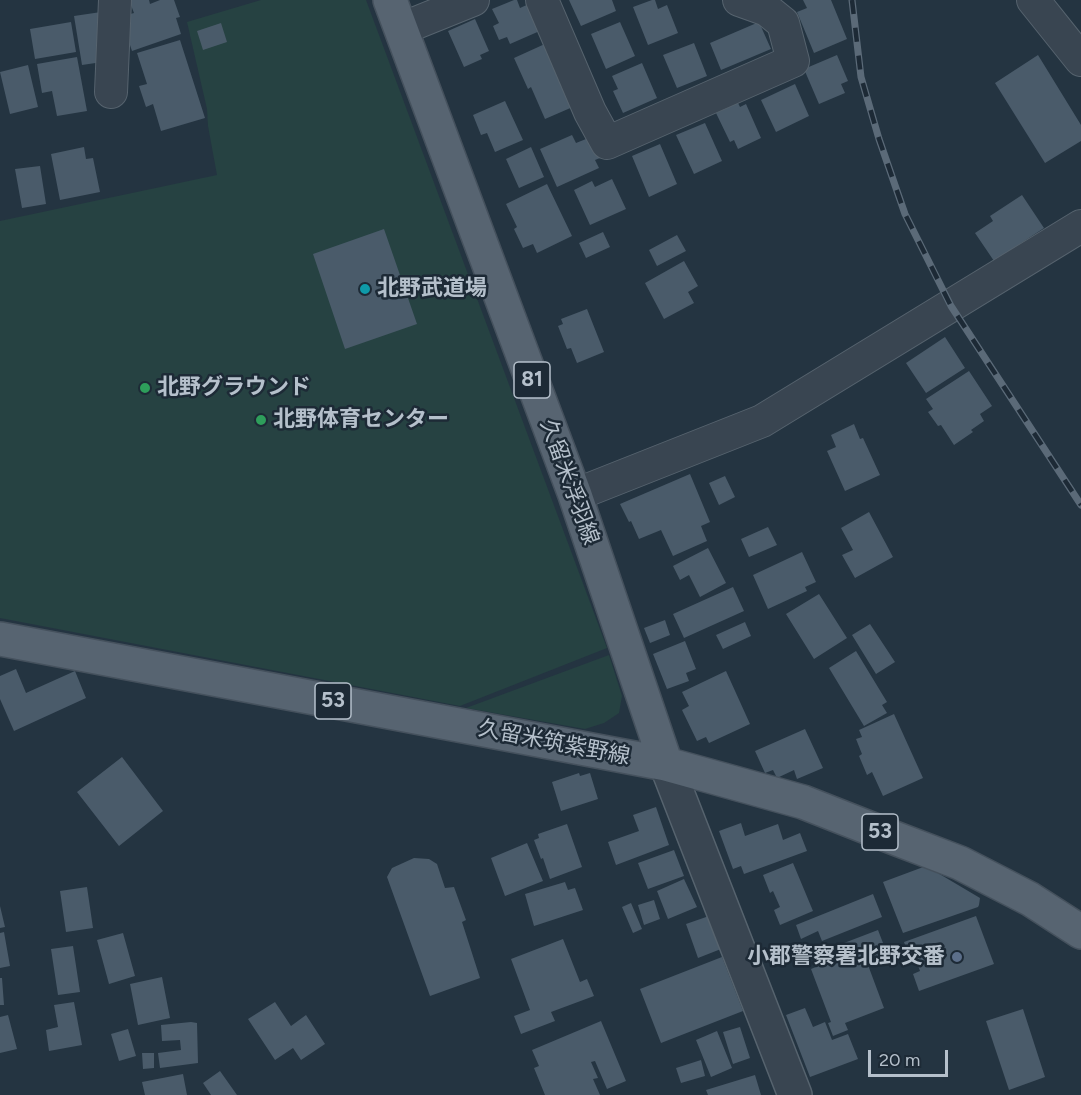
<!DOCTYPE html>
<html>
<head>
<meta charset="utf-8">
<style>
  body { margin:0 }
  #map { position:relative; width:1081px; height:1095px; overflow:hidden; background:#243441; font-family:Figtree,sans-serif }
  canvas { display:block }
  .scale { position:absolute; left:868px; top:1050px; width:80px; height:27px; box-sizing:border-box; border:3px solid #b5c0cb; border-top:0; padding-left:8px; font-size:18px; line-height:21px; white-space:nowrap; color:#b5c0cb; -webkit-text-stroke:4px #1d2a36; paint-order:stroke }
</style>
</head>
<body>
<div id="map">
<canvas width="1081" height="1095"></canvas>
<div class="scale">20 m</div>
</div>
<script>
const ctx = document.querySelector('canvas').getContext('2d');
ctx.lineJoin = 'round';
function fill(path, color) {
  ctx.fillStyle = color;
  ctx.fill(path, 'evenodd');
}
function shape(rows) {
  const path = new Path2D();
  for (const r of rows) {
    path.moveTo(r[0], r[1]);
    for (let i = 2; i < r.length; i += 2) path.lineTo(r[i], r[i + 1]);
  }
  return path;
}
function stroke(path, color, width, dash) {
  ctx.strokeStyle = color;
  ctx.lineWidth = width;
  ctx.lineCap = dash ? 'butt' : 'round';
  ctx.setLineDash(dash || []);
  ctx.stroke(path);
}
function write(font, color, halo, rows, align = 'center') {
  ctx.font = font + ' Figtree,"Noto Sans JP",sans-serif';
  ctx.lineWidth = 5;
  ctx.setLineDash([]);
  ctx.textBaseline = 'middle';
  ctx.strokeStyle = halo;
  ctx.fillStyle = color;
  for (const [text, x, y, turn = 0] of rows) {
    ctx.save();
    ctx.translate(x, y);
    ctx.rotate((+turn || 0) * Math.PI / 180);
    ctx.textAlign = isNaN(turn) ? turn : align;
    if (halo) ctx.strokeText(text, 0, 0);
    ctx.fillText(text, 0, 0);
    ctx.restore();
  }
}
fill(shape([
  [261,0,366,0,607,648,460,706,0,618,0,221,217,175,208,126,207,109,187,22],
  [609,655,622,696,619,713,604,723,585,729,466,708]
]), '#264242');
fill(shape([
  [129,0,149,0,150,4,160,0,174,0,180,17,176,18,181,34,132,51,127,36,130,35,123,16,134,13],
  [514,0,517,0,520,8,531,3,542,30,510,44,507,37,499,40,493,26,499,23,492,9],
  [569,0,612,0,616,11,581,26],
  [652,0,655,0,658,9,667,5,678,33,648,45,633,7],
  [803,0,831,0,847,39,814,53,797,12,807,8],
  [101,12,109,61,82,65,74,16],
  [475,19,489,51,480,55,482,59,464,67,448,31],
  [71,22,76,52,35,59,30,29],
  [620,22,635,56,606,69,591,34],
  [759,22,771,49,721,70,710,43],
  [221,23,227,42,203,50,197,31],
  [180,40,205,118,161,131,153,104,146,107,139,86,147,84,137,53],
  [547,43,575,106,545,119,531,87,528,89,514,58],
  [694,43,707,76,677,88,663,55],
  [837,55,848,81,841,84,845,93,819,104,804,69],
  [1038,55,1081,125,1081,141,1045,163,995,83],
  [77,57,87,111,57,116,52,91,42,93,37,64],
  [642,63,657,98,623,113,613,91,618,89,612,76],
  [28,65,38,107,10,114,0,72],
  [795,84,809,116,776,132,761,100],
  [505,101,523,140,495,152,487,133,481,135,473,115],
  [738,103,740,107,746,104,761,138,738,149,734,140,730,142,716,113],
  [705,123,722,161,694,174,676,135],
  [572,135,576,143,591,137,600,158,595,160,599,168,557,187,540,149],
  [660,144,677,184,649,197,632,156],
  [84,147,86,159,93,158,100,192,60,200,51,154],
  [531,147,544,177,519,188,506,159],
  [40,166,46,204,22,208,15,169],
  [612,179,626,209,590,225,574,190,592,181,595,187],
  [547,184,572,236,537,253,533,244,523,248,514,229,517,227,506,204],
  [1022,195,1044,228,994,261,975,233,993,221,990,216],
  [384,229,417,324,345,349,313,254],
  [603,232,610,247,586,258,579,243],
  [677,235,686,251,657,266,649,250],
  [684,261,698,286,688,292,694,303,664,319,645,283],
  [587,309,604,352,577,363,571,348,567,349,558,326,563,324,561,319],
  [945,337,965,368,926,393,906,363],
  [969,371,992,406,980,414,984,421,971,430,973,432,954,445,941,425,938,426,928,412,933,409,926,399],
  [854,424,860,439,863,438,880,475,845,491,827,451,836,447,831,435],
  [690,474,710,522,701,526,707,541,673,556,661,530,639,539,631,521,629,522,620,504],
  [725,476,735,497,719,505,709,483],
  [869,512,893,557,855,578,842,555,853,550,841,528],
  [768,527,777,545,749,557,741,539],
  [708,548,726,583,700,597,689,575,680,580,673,566],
  [802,552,816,582,805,587,807,591,768,609,753,575],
  [733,587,744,611,684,638,673,614],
  [819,594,847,638,814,659,786,614],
  [665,620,670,635,650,643,644,628],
  [745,622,751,636,723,649,716,635],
  [870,624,895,662,876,674,852,635],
  [685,641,696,669,686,673,689,681,667,689,653,654],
  [856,651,887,702,882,705,887,713,864,726,829,668],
  [16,669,26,693,75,671,86,698,14,731,0,699,0,676],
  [726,671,750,724,709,743,706,737,697,741,682,710,689,706,682,692],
  [894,714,923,778,883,796,872,772,867,775,859,756,862,754,856,739,862,737,859,730],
  [805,729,823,768,797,779,794,770,777,778,773,770,765,773,755,751],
  [122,757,163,811,119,846,77,792],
  [579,773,580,776,590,773,598,799,561,811,552,782],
  [656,807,669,845,616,865,608,842,639,831,633,815],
  [741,823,745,836,778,824,783,840,800,833,807,851,744,874,741,866,733,869,719,831],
  [567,824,582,867,550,879,543,858,541,859,534,840,539,838,538,834],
  [527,843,543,881,505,896,491,858],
  [674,850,684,876,648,889,638,863],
  [414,858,429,859,437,864,445,888,454,887,466,920,462,922,480,978,430,996,387,877,392,868],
  [793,863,813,911,780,925,774,910,780,907,773,891,770,893,763,875],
  [926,866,980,898,979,905,978,907,903,933,883,882],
  [684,879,697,907,668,919,657,891],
  [565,882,568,890,575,888,583,910,534,926,525,894],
  [87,887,93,928,66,932,60,891],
  [873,894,882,917,822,941,818,931,801,939,796,925],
  [654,900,660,919,644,925,638,905],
  [631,903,642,929,633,933,622,907],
  [0,906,5,927,0,928],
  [709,916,721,949,698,958,686,924],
  [976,916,994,964,919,991,913,974,920,971,916,960,911,962,904,942],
  [878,930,888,956,868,965,884,1008,845,1023,848,1030,833,1036,828,1023,831,1022,811,969,848,954,844,943],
  [4,932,10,966,0,968,0,933],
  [123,933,135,976,109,984,97,940],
  [563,939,580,982,587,979,594,996,551,1012,555,1021,521,1034,514,1016,530,1010,511,959],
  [73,946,80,992,58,995,51,949],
  [722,957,743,1011,661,1043,640,989],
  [162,977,170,1018,138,1025,130,984],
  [0,978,2,978,4,1005,0,1005],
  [74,1002,82,1045,49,1051,46,1030,58,1027,54,1005],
  [275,1002,291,1026,306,1015,325,1044,301,1060,293,1048,275,1060,248,1019],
  [805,1008,813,1027,825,1022,832,1040,848,1034,858,1059,810,1077,786,1015],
  [1023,1009,1045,1077,1009,1090,986,1021],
  [8,1015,17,1049,0,1053,0,1017],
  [601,1021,626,1081,607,1089,595,1061,591,1062,598,1078,593,1079,600,1095,545,1095,534,1068,539,1066,532,1050],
  [191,1022,197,1023,198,1063,160,1068,158,1053,181,1050,180,1040,162,1041,161,1025],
  [740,1027,750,1058,733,1064,723,1032],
  [128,1029,136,1056,119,1061,111,1034],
  [717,1031,732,1068,711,1077,696,1040],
  [142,1053,154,1053,154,1068,143,1069],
  [701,1060,705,1076,681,1083,676,1068],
  [220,1071,237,1095,211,1095,203,1083],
  [183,1074,187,1095,145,1095,142,1082],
  [755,1075,761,1095,708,1095,706,1090]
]), '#4a5b6a');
const minor = shape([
  [542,0,590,112,607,143,793,61,783,23,767,10,739,0],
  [1033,0,1081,60],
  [401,29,473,0],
  [111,92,115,0],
  [575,495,762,421,1081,226]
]);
const tertiary = shape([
  [666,764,795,1095]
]);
const primary = shape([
  [390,0,575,495,666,764],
  [0,639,666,764,803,802,897,839,960,863,1030,899,1081,932]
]);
stroke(minor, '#56636e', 34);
stroke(tertiary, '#56636e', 36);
stroke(primary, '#45515d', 36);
stroke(minor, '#394551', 32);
stroke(tertiary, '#394551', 33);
stroke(primary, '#576471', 33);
const rail = shape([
  [852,0,861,77,879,139,905,214,951,306,1081,505]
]);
stroke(rail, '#5b6a78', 7);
stroke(rail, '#1d2a36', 4.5, [14]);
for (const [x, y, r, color] of [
  [365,289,6,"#0f9aa8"],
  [145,388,6,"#2e9e5b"],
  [261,420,6,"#2e9e5b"],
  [957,957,6,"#5c6f8a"]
]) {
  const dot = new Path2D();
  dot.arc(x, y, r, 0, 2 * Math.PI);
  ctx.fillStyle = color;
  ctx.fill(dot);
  stroke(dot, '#1d2a36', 2);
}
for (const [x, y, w] of [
  [532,380,36],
  [333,701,36],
  [880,832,36]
]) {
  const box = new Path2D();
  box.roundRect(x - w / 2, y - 18, w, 36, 4.5);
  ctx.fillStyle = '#1d2a36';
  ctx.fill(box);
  stroke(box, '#b5c0cb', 1.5);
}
write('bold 21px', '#b5c0cb', null, [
  ["81",532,380],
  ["53",333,701],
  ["53",880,832]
]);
write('bold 22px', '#b5c0cb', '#1d2a36', [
  ["北野武道場",377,289],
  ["北野グラウンド",157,388],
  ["北野体育センター",273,420],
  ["小郡警察署北野交番",945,957,"right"]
], 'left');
write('22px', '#b5c0cb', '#1d2a36', [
  ["久留米浮羽線",569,482,70],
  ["久留米筑紫野線",554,743,11]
]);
</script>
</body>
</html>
